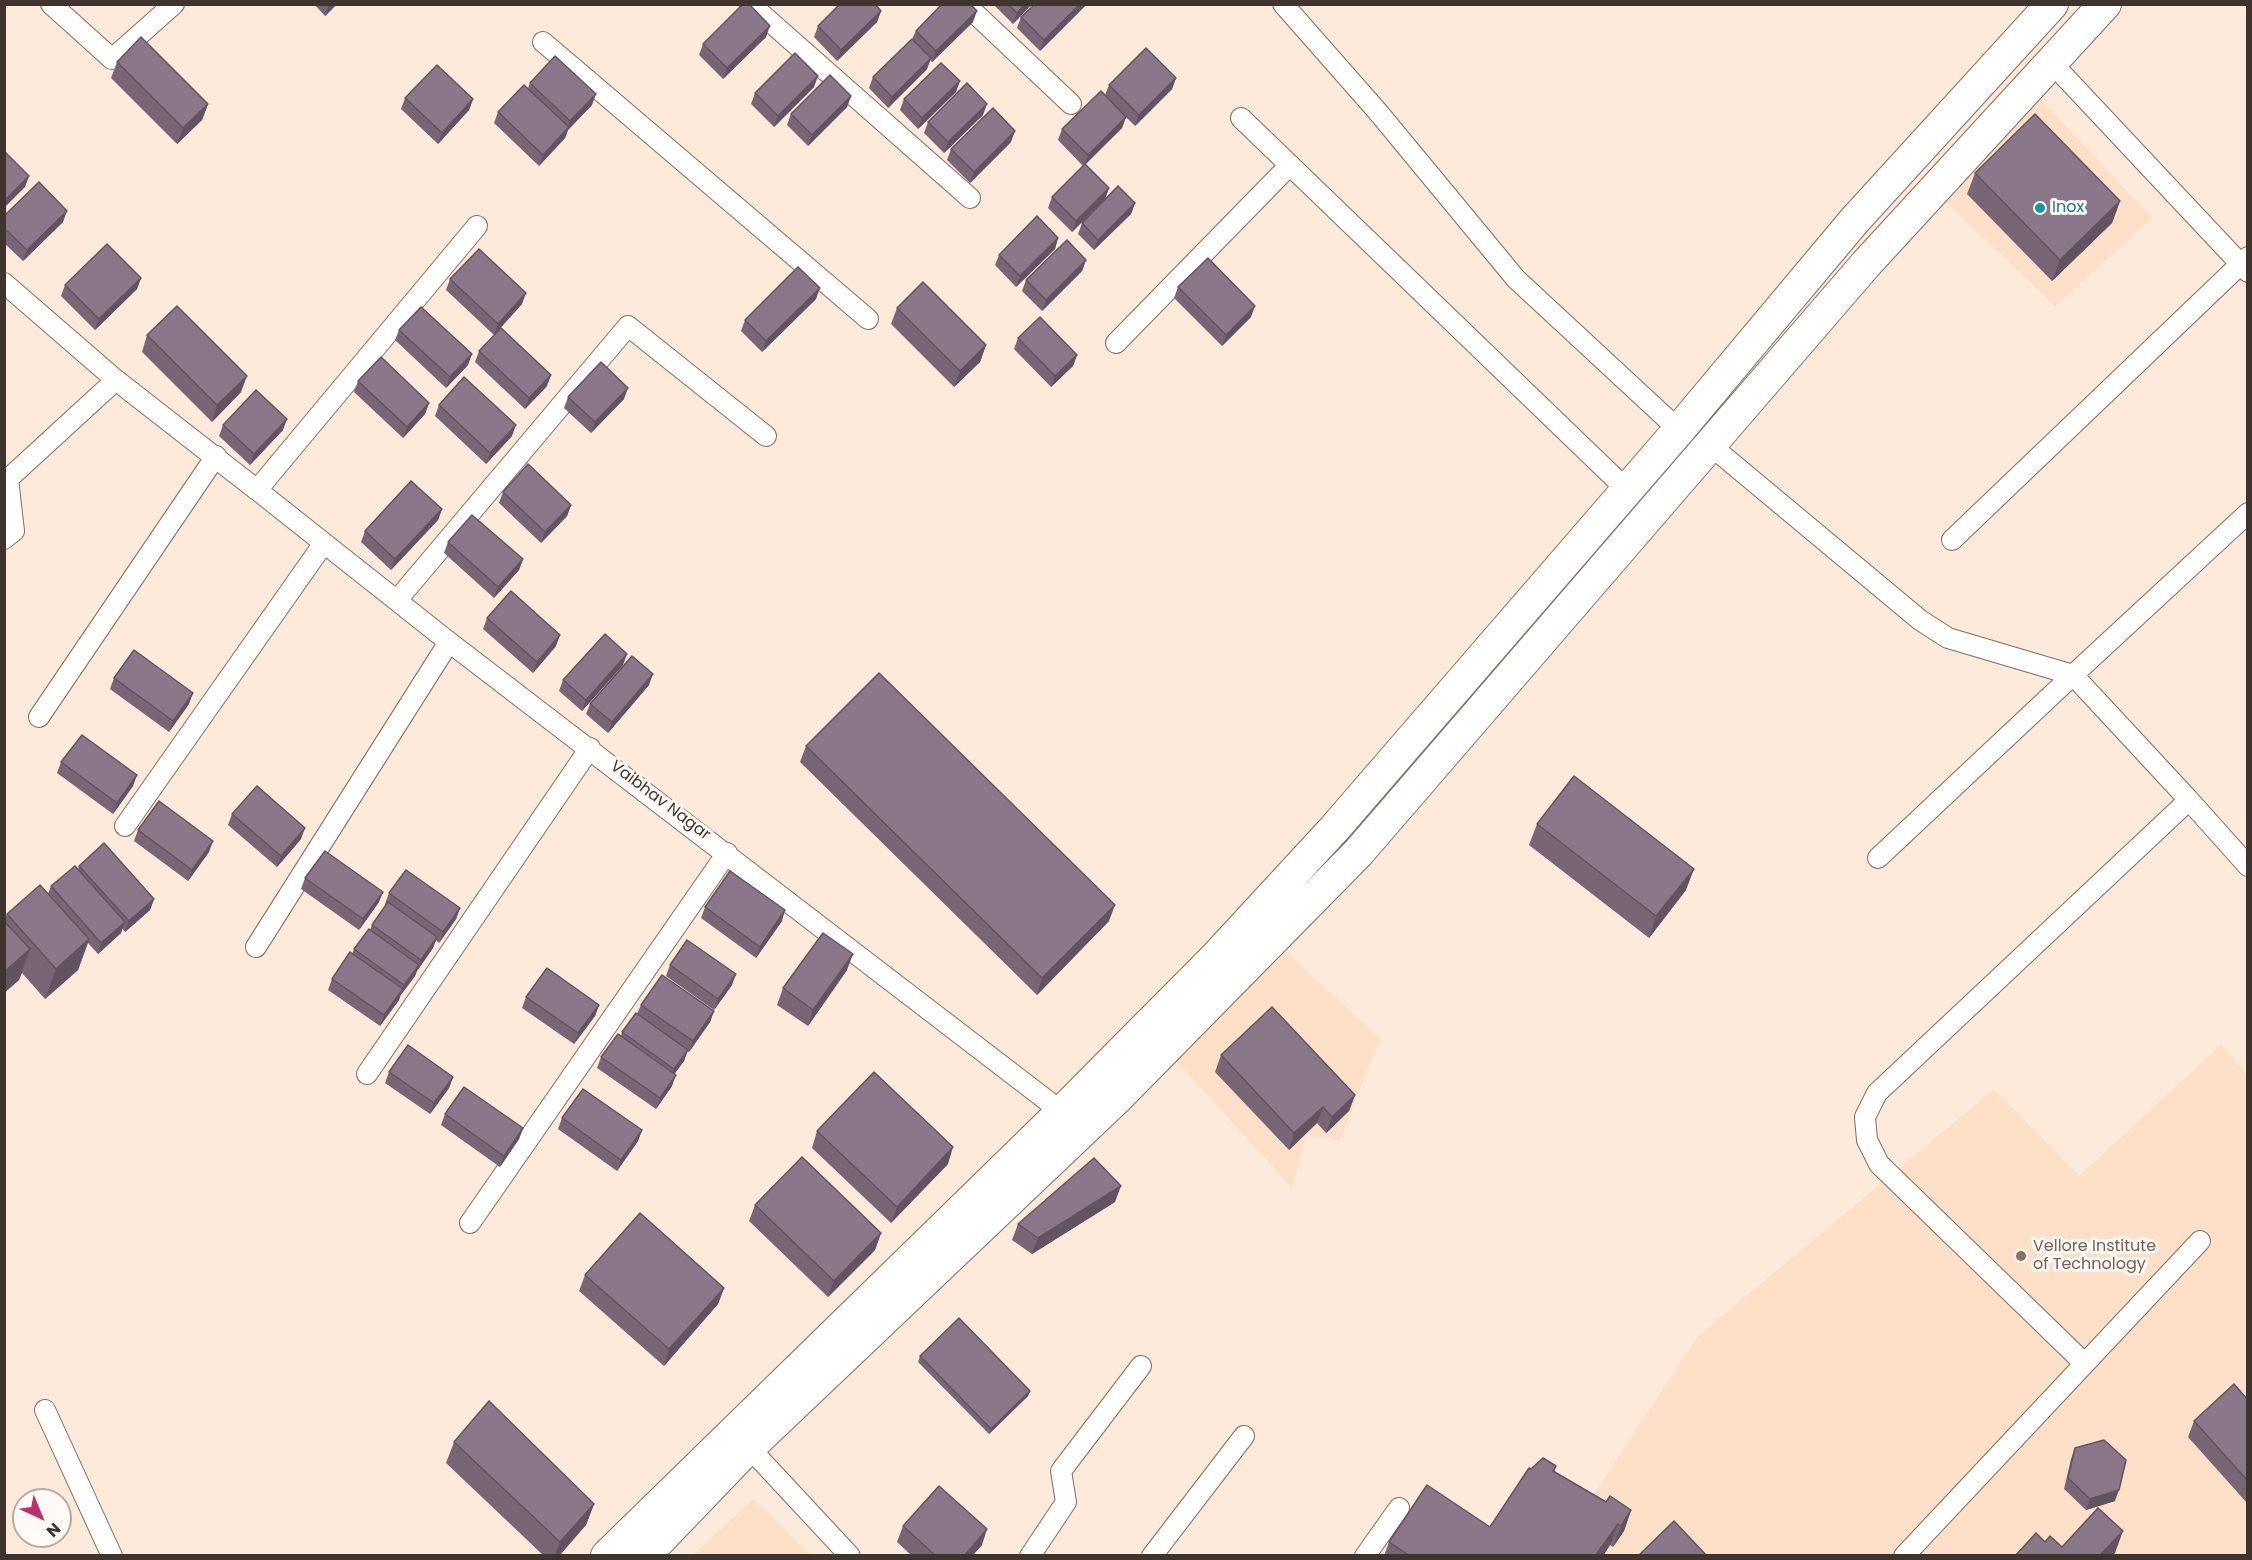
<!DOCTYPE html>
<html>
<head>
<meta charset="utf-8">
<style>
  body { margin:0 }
  #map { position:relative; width:2252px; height:1560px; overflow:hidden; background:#feeada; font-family:Poppins,sans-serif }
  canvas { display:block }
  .frame { position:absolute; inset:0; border:6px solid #3f352e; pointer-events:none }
  .north { position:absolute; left:12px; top:1488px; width:60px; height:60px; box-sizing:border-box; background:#fffaf6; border:2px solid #b2aba6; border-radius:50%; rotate:136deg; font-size:16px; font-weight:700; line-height:24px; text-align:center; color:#3f352e }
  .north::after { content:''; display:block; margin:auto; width:21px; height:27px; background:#ba316e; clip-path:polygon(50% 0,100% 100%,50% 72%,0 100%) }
</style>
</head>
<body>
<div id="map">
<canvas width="2252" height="1560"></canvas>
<div class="frame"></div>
<div class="north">N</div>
</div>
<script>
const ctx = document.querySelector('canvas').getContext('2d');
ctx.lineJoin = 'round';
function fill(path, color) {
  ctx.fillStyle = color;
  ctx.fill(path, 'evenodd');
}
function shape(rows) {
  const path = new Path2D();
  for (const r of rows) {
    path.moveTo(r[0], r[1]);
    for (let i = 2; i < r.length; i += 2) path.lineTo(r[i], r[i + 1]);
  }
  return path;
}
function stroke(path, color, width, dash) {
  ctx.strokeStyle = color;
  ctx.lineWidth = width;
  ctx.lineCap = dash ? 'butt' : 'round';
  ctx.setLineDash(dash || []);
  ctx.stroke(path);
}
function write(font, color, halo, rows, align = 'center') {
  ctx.font = font + ' Poppins,sans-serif';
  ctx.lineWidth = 6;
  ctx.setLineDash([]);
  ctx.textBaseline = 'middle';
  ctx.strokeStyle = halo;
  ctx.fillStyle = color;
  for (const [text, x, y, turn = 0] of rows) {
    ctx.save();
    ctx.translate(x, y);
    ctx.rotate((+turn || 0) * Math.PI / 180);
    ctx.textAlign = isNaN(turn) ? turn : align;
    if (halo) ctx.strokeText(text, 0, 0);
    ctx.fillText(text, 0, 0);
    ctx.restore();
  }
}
fill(shape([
  [2039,97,2152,218,2055,306,1945,201],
  [1279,946,1380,1038,1340,1140,1306,1135,1292,1188,1169,1053],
  [2222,1044,2247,1076,2247,1555,1554,1556,1697,1337,1994,1089,2079,1176],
  [753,1499,811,1555,693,1555]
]), '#fedfc7');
const street = shape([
  [51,4,112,59,174,4],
  [750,4,970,198],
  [965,4,1071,104],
  [1283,4,1378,112,1516,279,1679,430],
  [543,42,868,319],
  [2050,61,2248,272],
  [1241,118,1626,489],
  [4,283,116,380,257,490,477,226],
  [1116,343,1290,165],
  [1710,445,1920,620,1948,638,2073,675,1878,858],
  [257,490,449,642,1062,1112],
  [4,539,14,531,8,479,116,380],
  [1952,540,2248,257],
  [398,599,628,326,766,436],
  [39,717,216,456],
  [2189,800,2248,866],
  [125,826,324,543],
  [256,947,449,642],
  [367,1074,590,748],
  [470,1223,727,853],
  [2083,1362,1879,1164,1867,1140,1865,1117,1877,1093,2189,800,2073,675,2248,513],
  [45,1410,112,1556],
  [743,1441,850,1556],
  [1030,1556,1066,1502,1061,1471,1141,1366],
  [1152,1556,1244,1436],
  [1365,1556,1399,1508],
  [1904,1556,2200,1241]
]);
const primary = shape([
  [607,1556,1062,1112,1214,959,1334,829,1679,430,1854,221,2052,4],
  [644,1556,740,1456,1115,1100,1359,852,1866,264,2105,4]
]);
stroke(street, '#836d5c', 22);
stroke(primary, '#836d5c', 34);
stroke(street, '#fff', 20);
stroke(primary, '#fff', 32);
fill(shape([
  [314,4,337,4,325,16],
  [993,4,1032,4,1013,24],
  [1035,4,1087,4,1040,51,1017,28,1021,17],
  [881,11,877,22,837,61,814,37,818,26],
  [973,22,932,62,930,60,927,69,888,108,869,88,873,77,912,39,916,31],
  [766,37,723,79,699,55,703,44],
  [117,62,208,104,202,120,177,144,111,78],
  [1176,78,1172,89,1135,126,1126,117,1122,128,1085,164,1109,188,1105,199,1072,232,1048,208,1052,197,1083,166,1058,140,1062,129,1105,95,1109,85],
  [530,83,592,105,568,130,565,138,539,166,494,123,498,112,528,88],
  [814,87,774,127,751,104,755,93],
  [956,92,918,129,900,110,904,99],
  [851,96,847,107,808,146,787,125,791,114],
  [405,98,473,99,469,110,438,144,401,109],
  [983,115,944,153,924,133,928,122],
  [1011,142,970,183,947,160,951,149],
  [1975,173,2120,201,2112,223,2052,281,1967,194],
  [1135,203,1131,214,1094,250,1078,234,1082,223],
  [4,216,63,222,23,261,4,243],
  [1058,238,1055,249,1016,287,995,265,999,255],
  [1086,260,1082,271,1042,311,1022,291,1026,280],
  [141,278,137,289,95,330,61,296,65,285],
  [450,279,522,304,494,335,446,290],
  [1178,287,1251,317,1222,346,1174,298],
  [816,299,762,352,741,331,745,320],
  [897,308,986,345,980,362,954,387,891,324],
  [399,330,468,365,446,388,395,340],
  [147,335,241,392,212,422,142,352],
  [1018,338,1077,355,1073,366,1051,387,1014,349],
  [479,351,547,386,525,409,475,362],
  [358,381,429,403,425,414,403,438,354,392],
  [568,397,624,399,591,433,564,408],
  [439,405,512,436,486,464,435,416],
  [223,425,283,430,250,465,219,436],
  [503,492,571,505,567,516,541,543,499,503],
  [442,509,438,520,391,570,361,542,365,531],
  [448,542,523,559,519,570,494,598,444,553],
  [487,618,556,646,533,673,483,629],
  [623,665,582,711,559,691,563,680],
  [114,678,189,704,169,732,110,689],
  [649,685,608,733,586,714,590,704],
  [806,746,1109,921,1037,995,800,762],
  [61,762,133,786,113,814,57,773],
  [232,814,301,839,277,867,228,825],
  [1537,824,1686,890,1649,938,1529,845],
  [138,830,209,852,188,881,134,841],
  [79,866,154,899,150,910,125,932,122,928,121,933,98,954,88,943,78,970,45,999,22,973,19,980,4,993,4,921,7,914,48,894,51,886,78,869],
  [305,878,379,902,359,930,301,889],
  [389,893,460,908,456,919,439,943,436,940,433,948,417,971,415,976,400,996,399,1000,380,1026,328,990,332,979,352,954,354,949,370,930,372,925,386,905,385,904],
  [705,907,782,921,756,958,701,918],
  [670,965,732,985,714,1010,666,976],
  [847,970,808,1026,777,1005,783,988],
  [526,997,599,1005,595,1016,574,1044,522,1008],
  [641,1005,714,1011,710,1022,689,1052,687,1051,684,1061,674,1074,672,1086,656,1109,597,1068,601,1057,621,1036,622,1032,637,1014],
  [1221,1055,1355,1095,1349,1111,1326,1133,1317,1123,1289,1150,1215,1072],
  [389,1072,453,1077,449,1088,430,1114,385,1083],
  [445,1114,523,1128,519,1139,500,1167,441,1125],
  [562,1118,642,1130,638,1141,617,1171,558,1129],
  [817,1131,948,1164,891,1223,812,1148],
  [1115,1202,1032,1254,1012,1240,1018,1224],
  [755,1205,881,1233,875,1250,828,1297,749,1221],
  [585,1275,724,1288,718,1304,664,1366,579,1291],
  [920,1356,1030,1391,1028,1396,989,1434,918,1362],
  [2247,1399,2247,1503,2188,1437,2194,1421],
  [454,1442,594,1504,586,1525,559,1556,544,1556,446,1463],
  [2075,1448,2115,1501,2086,1510,2064,1489,2071,1459],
  [1556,1466,1554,1472,1606,1502,1631,1510,1624,1531,1613,1547,1610,1545,1603,1556,1384,1556,1389,1542,1490,1527,1531,1469],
  [903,1526,982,1545,972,1556,912,1556,897,1542]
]), '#786677');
fill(shape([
  [329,4,337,4,325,16],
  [1025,4,1032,4,1013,24,1017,13],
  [1080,4,1087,4,1040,51,1044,40],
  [881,11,877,22,837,61,841,50],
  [977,11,973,22,932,62,936,51],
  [770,26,766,37,723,79,727,68],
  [931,58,927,69,888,108,892,97],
  [818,76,814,87,774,127,778,116],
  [1176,78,1172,89,1135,126,1139,115],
  [960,81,956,92,918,129,922,118],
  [596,94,592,105,568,130,565,138,539,166,543,155,567,130,570,121],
  [851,96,847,107,808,146,812,135],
  [473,99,469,110,438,144,442,133],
  [208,104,202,120,177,144,183,128],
  [987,104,983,115,944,153,948,142],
  [1126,117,1122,128,1084,166,1088,155],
  [1015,131,1011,142,970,183,974,172],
  [29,176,25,187,4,208,4,201],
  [1109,188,1105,199,1072,232,1076,221],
  [2120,201,2112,223,2052,281,2060,260],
  [1135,203,1131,214,1094,250,1098,240],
  [67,211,63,222,23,261,27,250],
  [1058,238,1055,249,1016,287,1020,276],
  [1086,260,1082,271,1042,311,1046,300],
  [141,278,137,289,95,330,99,319],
  [820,288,816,299,762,352,766,341],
  [526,293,522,304,494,335,498,324],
  [1255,306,1251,317,1222,346,1226,335],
  [986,345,980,362,954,387,960,371],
  [472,354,468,365,446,388,450,377],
  [1077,355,1073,366,1051,387,1055,376],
  [551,375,547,386,525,409,529,398],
  [247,376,241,392,212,422,217,405],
  [628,388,624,399,591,433,595,422],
  [429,403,425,414,403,438,407,427],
  [287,419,283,430,250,465,254,454],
  [516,425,512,436,486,464,490,453],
  [571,505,567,516,541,543,545,532],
  [442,509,438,520,391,570,395,559],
  [523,559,519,570,494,598,498,587],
  [560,635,556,646,533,673,537,662],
  [627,654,623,665,582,711,586,700],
  [653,674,649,685,608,733,612,722],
  [193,693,189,704,169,732,173,721],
  [137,775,133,786,113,814,117,803],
  [305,828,301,839,277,867,281,856],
  [213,841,209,852,188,881,192,870],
  [1694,869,1686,890,1649,938,1656,916],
  [383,892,379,902,359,930,363,919],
  [154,899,150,910,125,932,129,921],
  [1115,905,1109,921,1037,995,1042,978],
  [460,908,456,919,439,943,443,932],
  [785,910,782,921,756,958,760,947],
  [125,922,121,933,98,954,101,943],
  [437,937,433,948,417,971,421,960],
  [89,939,78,970,45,999,56,969],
  [30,949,19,980,4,993,4,972],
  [853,954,847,970,808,1026,813,1010],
  [419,965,415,976,400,996,404,985],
  [736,974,732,985,714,1010,718,999],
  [403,989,399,1000,380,1026,384,1015],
  [599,1005,595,1016,574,1044,578,1033],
  [714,1011,710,1022,689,1052,693,1041],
  [688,1050,684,1061,670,1080,674,1069],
  [676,1075,672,1086,656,1109,660,1098],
  [453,1077,449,1088,430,1114,434,1103],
  [1355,1095,1349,1111,1326,1133,1332,1117],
  [1323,1107,1317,1123,1289,1150,1294,1133],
  [523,1128,519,1139,500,1167,504,1156],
  [642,1130,638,1141,617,1171,621,1160],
  [953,1147,948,1164,891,1223,897,1207],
  [1121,1186,1115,1202,1032,1254,1038,1238],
  [881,1233,875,1250,828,1297,834,1281],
  [724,1288,718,1304,664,1366,669,1349],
  [1030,1391,1028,1396,989,1434,991,1429],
  [2119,1490,2115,1501,2086,1510,2090,1499],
  [594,1504,586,1525,559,1556,555,1556,560,1542],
  [1631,1510,1624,1531,1613,1547,1621,1526],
  [1618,1524,1610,1545,1603,1556,1595,1556],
  [987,1529,982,1545,972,1556,964,1556],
  [2123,1531,2115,1553,2112,1556,2099,1556]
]), '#615361');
const building = shape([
  [743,4,749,4,770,26,727,68,703,44,743,4],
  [840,4,875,4,881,11,841,50,818,26,840,4],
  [942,4,970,4,977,11,936,51,916,31,942,4],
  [1008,4,1025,4,1017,13,1008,4],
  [1035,4,1080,4,1044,40,1021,17,1035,4],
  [141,37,208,104,183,128,117,62,141,37],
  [912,39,931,58,892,97,873,77,912,39],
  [1146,48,1176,78,1139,115,1109,85,1146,48],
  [795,53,818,76,778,116,755,93,795,53],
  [555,56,596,94,570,121,530,83,555,56],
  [941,63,960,81,922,118,904,99,941,63],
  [437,65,473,99,442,133,405,98,437,65],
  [830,75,851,96,812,135,791,114,830,75],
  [967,83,987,104,948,142,928,122,967,83],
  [524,85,569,127,543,155,498,112,524,85],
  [1101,91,1126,117,1088,155,1062,129,1101,91],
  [993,108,1015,131,974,172,951,149,993,108],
  [2035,114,2120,201,2060,260,1975,173,2035,114],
  [4,151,29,176,4,201,4,151],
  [1085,164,1109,188,1076,221,1052,197,1085,164],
  [39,182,67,211,27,250,4,228,4,216,39,182],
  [1118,186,1135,203,1098,240,1082,223,1118,186],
  [1037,216,1058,238,1020,276,999,255,1037,216],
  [1067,240,1086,260,1046,300,1026,280,1067,240],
  [107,244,141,278,99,319,65,285,107,244],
  [479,249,526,293,498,324,450,279,479,249],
  [1208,258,1255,306,1226,335,1178,287,1208,258],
  [798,267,820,288,766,341,745,320,798,267],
  [923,282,986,345,960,371,897,308,923,282],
  [177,306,247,376,217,405,147,335,177,306],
  [421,307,472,354,450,377,399,330,421,307],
  [1040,317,1077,355,1055,376,1018,338,1040,317],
  [501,328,551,375,529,398,479,351,501,328],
  [381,357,429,403,407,427,358,381,381,357],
  [601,362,628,388,595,422,568,397,601,362],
  [464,377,516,425,490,453,439,405,464,377],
  [256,390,287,419,254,454,223,425,256,390],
  [528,464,571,505,545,532,503,492,528,464],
  [411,481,442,509,395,559,365,531,411,481],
  [472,515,523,559,498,587,448,542,472,515],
  [511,591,560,635,537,662,487,618,511,591],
  [605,634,627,654,586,700,563,680,605,634],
  [134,650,193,693,173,721,114,678,134,650],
  [632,656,653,674,612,722,590,704,632,656],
  [879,673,1115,905,1042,978,806,746,879,673],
  [82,735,137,775,117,803,61,762,82,735],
  [1574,776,1694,869,1656,916,1537,824,1574,776],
  [257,786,305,828,281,856,232,814,257,786],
  [159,801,213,841,192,870,138,830,159,801],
  [104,843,154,899,129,921,79,866,104,843],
  [325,851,383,892,363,919,305,878,325,851],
  [75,866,125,922,101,943,51,886,75,866],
  [406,870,460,908,443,932,389,893,406,870],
  [730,871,785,910,760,947,705,907,730,871],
  [40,885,89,939,56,969,7,914,40,885],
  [388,902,437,937,421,960,372,925,388,902],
  [4,921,30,949,4,972,4,921],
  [369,929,419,965,404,985,354,949,369,929],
  [823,933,853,954,813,1010,783,988,823,933],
  [687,940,736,974,718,999,670,965,687,940],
  [350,952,403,989,384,1015,332,979,350,952],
  [547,968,599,1005,578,1033,526,997,547,968],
  [662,975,714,1011,693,1041,641,1005,662,975],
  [1272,1007,1355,1095,1332,1117,1323,1107,1294,1133,1221,1055,1272,1007],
  [636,1013,688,1050,674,1069,622,1032,636,1013],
  [618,1034,676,1075,660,1098,601,1057,618,1034],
  [408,1045,453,1077,434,1103,389,1072,408,1045],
  [874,1072,953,1147,897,1207,817,1131,874,1072],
  [464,1087,523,1128,504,1156,445,1114,464,1087],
  [583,1089,642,1130,621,1160,562,1118,583,1089],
  [802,1157,881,1233,834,1281,755,1205,802,1157],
  [1094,1158,1121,1186,1038,1238,1018,1224,1094,1158],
  [640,1213,724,1288,669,1349,585,1275,640,1213],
  [959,1318,1030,1391,991,1429,920,1356,959,1318],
  [2234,1384,2247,1399,2247,1480,2194,1421,2234,1384],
  [489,1401,594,1504,560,1542,454,1442,489,1401],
  [2104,1440,2126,1460,2119,1490,2090,1499,2068,1478,2075,1448,2104,1440],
  [1543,1458,1556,1466,1553,1471,1606,1502,1610,1496,1631,1510,1621,1526,1618,1524,1595,1556,1410,1556,1389,1542,1427,1485,1490,1527,1529,1468,1531,1469,1543,1458],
  [939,1486,987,1529,964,1556,936,1556,903,1526,939,1486],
  [2098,1508,2123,1531,2099,1556,2015,1556,2036,1533,2045,1542,2050,1536,2062,1547,2098,1508],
  [1674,1521,1707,1556,1638,1556,1674,1521]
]);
fill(building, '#8b778a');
stroke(building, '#615361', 1.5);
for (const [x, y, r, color] of [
  [2040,208,6,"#0f9aa8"],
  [2021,1256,6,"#8d6e63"]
]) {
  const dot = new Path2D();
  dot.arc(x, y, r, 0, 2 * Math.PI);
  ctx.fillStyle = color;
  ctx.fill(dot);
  stroke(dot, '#fffaf6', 2);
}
write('16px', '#0d838f', '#fffaf6', [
  ["Inox",2052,208]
], 'left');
write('16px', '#3f352e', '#fffaf6', [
  ["Vaibhav Nagar",660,801,37]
]);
write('16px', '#785e54', '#fffaf6', [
  ["Vellore Institute",2033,1247],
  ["of Technology",2033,1265]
], 'left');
</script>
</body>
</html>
